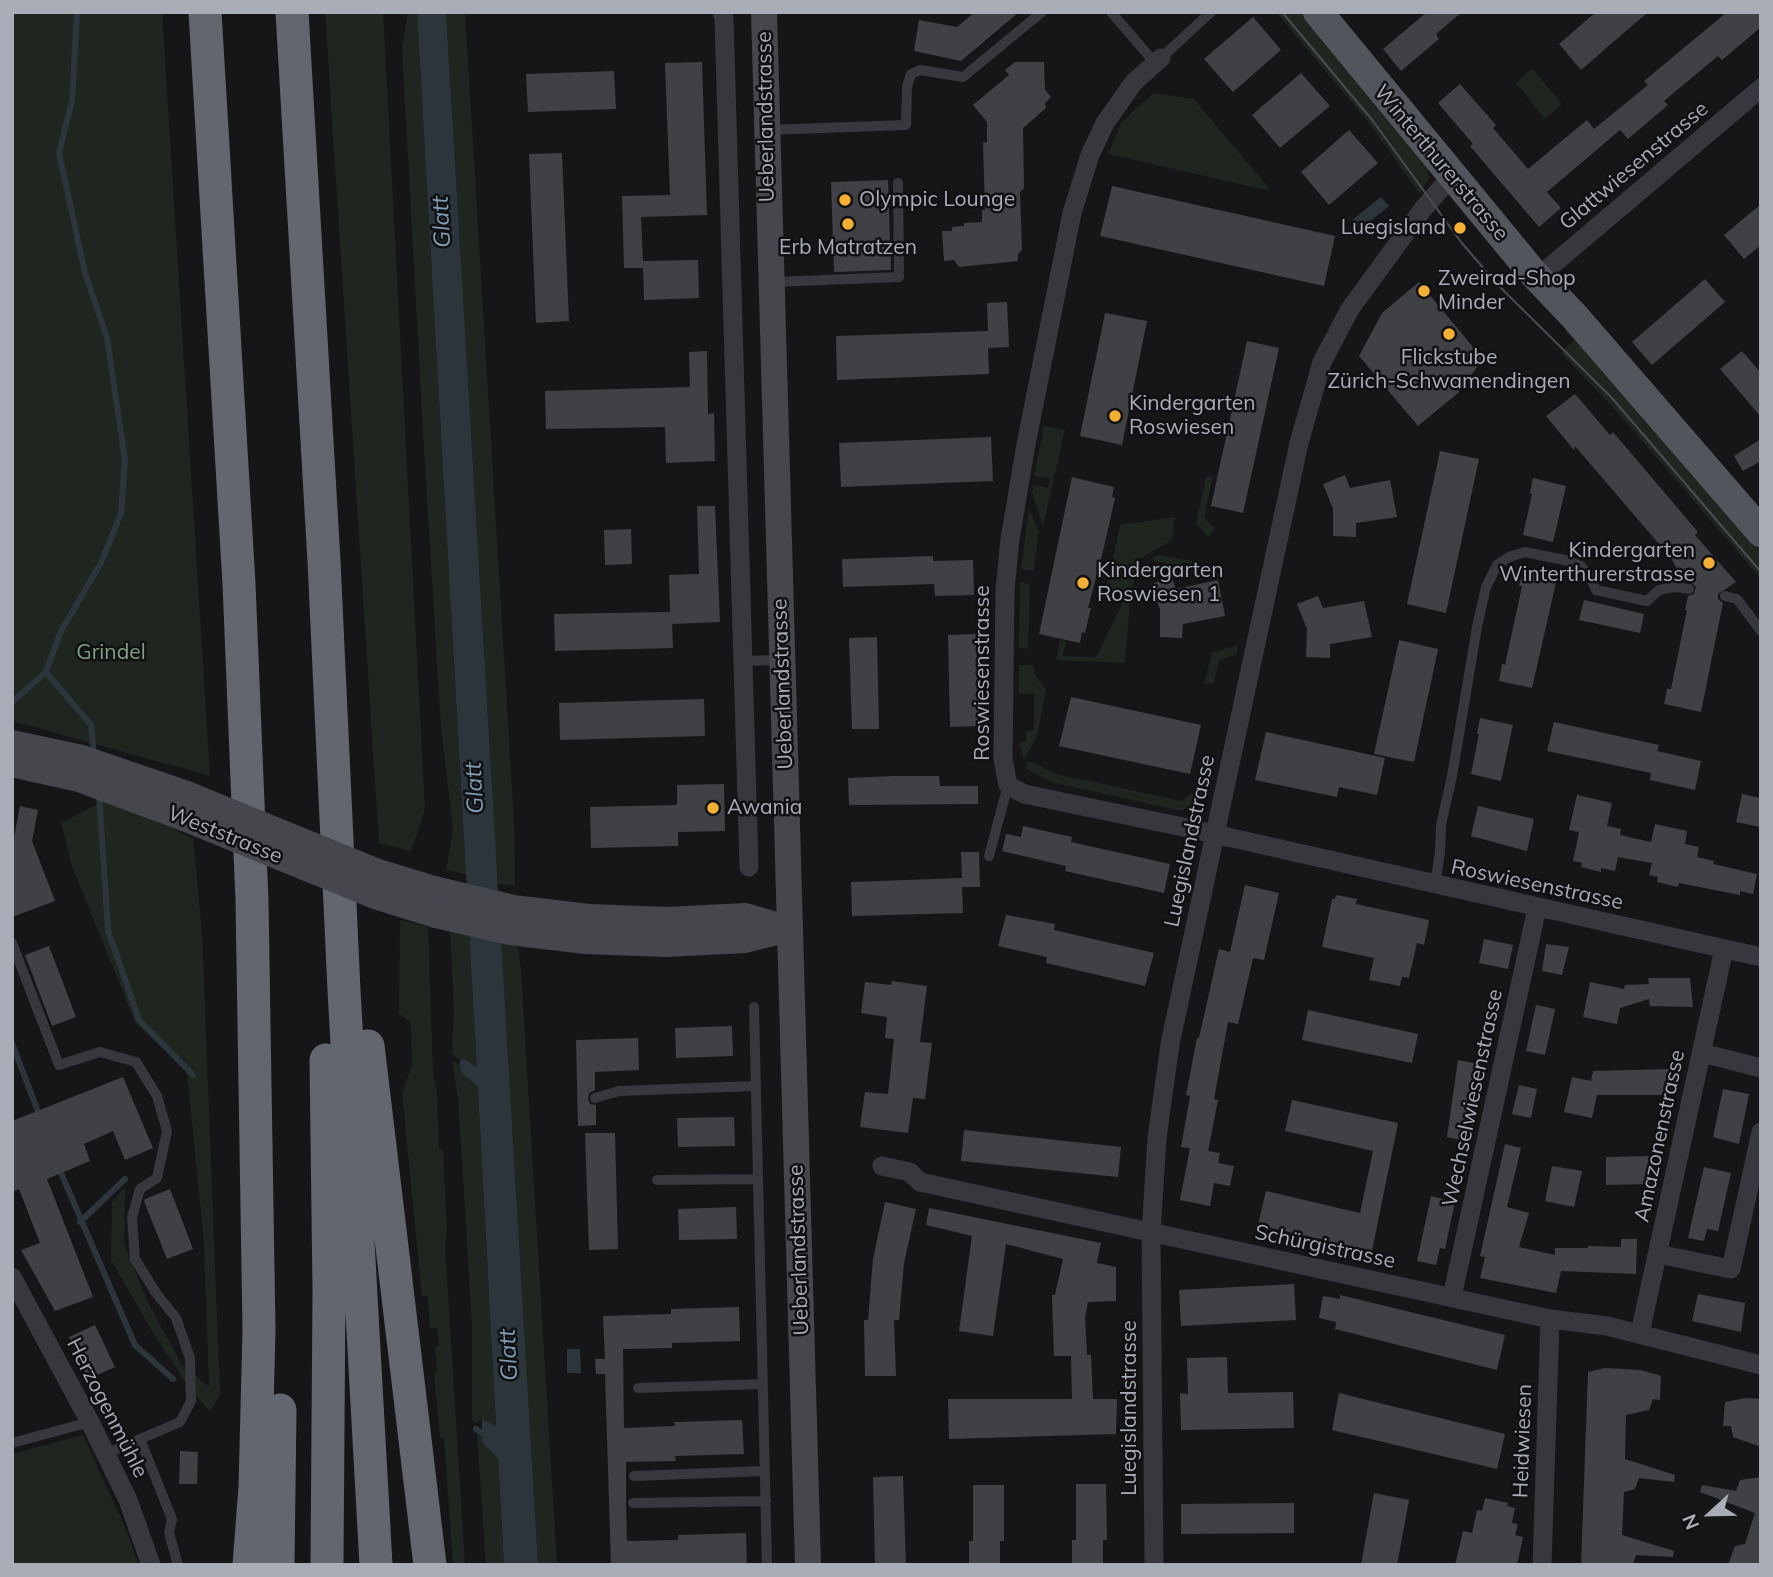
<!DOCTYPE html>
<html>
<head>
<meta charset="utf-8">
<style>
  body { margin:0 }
  #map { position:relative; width:1773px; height:1577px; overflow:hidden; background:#161618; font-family:Mulish,sans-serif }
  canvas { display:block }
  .frame { position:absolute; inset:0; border:14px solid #a8adb8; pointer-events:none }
  .north { position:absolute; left:1675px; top:1479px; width:70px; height:70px; -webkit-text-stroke:5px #111113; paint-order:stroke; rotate:248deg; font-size:19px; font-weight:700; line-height:28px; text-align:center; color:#a8adb8 }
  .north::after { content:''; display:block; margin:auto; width:24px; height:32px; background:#a8adb8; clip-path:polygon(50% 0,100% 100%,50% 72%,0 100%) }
</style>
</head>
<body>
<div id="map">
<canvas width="1773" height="1577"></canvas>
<div class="frame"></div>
<div class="north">N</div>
</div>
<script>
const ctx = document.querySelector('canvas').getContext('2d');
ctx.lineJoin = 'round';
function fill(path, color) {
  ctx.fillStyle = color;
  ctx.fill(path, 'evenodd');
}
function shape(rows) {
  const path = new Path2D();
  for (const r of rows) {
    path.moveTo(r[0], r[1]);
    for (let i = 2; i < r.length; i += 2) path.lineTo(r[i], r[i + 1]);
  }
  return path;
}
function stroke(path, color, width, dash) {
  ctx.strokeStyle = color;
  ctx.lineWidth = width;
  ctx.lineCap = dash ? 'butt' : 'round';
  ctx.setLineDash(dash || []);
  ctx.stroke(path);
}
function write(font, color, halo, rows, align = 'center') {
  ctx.font = font + ' Mulish,sans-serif';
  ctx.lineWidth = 5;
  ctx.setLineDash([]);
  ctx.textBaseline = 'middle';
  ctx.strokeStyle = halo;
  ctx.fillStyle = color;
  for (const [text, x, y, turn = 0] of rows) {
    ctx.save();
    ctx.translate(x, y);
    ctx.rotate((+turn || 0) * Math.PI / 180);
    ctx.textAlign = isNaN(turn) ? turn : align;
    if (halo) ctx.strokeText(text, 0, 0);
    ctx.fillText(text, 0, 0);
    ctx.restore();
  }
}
fill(shape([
  [12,12,162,12,210,776,12,721],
  [325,12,383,12,425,809,411,852,379,843],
  [408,12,417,12,466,874,446,870,453,829,441,727,424,450,402,48],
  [446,12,465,12,514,822,515,886,496,883],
  [1276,12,1302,12,1427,165,1429,178,1420,194,1369,123],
  [1532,68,1562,104,1545,119,1516,83],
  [1153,93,1194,99,1269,188,1267,190,1108,154,1121,123],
  [1569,327,1761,551,1761,579,1620,415,1561,353,1574,340,1565,331],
  [1044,426,1065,430,1043,526,1032,493,1033,485,1048,488,1050,479,1034,476],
  [1213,476,1204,518,1215,529,1208,537,1196,523,1206,477],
  [1029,508,1039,533,1033,571,1021,569],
  [1175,517,1172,540,1138,560,1130,600,1125,663,1056,660,1060,640,1066,642,1063,656,1096,657,1124,600,1107,587,1120,525],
  [1158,555,1199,562,1196,569,1154,561,1152,559],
  [1020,582,1030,584,1028,649,1019,648],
  [1238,645,1236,655,1219,660,1214,683,1204,684,1212,653],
  [1019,665,1033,665,1037,678,1046,689,1037,736,1024,760,1019,742,1026,742,1026,731,1034,731,1034,694,1019,693],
  [1029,761,1057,774,1181,801,1208,784,1206,795,1181,811,1051,782,1027,769,1026,766],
  [107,799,193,838,202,932,220,1395,210,1412,188,1386,153,1333,111,1260,112,1202,125,1187,124,1243,147,1301,181,1363,209,1387,204,1241,187,1072,135,1022,72,866,61,823],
  [400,920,428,927,433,1071,437,1094,439,1147,443,1153,447,1230,445,1245,465,1565,453,1565,444,1438,440,1437,434,1373,437,1371,435,1347,439,1346,437,1328,430,1328,428,1296,422,1296,402,1092,412,1065,411,1023,399,1014],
  [450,931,471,935,477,1069,465,1059,460,1060,452,1054,454,1009],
  [500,941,518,944,521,971,557,1565,538,1565],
  [452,1060,460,1065,461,1072,477,1086,478,1090,496,1427,482,1419,476,1423,472,1422,472,1326,464,1194,458,1100],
  [477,1434,482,1437,483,1444,498,1458,504,1565,486,1565],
  [83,1435,123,1522,139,1565,12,1565,12,1454]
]), '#1e261f');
fill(shape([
  [417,12,446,12,538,1565,504,1565,498,1458,483,1444,482,1437,482,1419,496,1426,478,1090,477,1086,461,1072,460,1065,460,1060,465,1059,477,1068],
  [1381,197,1389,206,1360,230,1352,220],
  [567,1349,580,1349,581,1373,567,1373]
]), '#2c353c');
stroke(shape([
  [46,672,91,725,94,755],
  [12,702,46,672,61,631,101,563,121,513,125,460,107,338,85,273,59,153,72,101,77,12],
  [99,793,108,930,139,1020,193,1075],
  [12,1043,40,1117],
  [58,1166,135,1345,173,1379],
  [80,1222,125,1179],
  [476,1429,489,1438]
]), '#2c353c', 6);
fill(shape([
  [975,12,1019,12,961,61,914,51,919,20,957,27],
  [1427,12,1462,12,1436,34,1439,39,1401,71,1383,49],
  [1596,12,1648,12,1581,70,1559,44],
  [1727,12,1761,12,1761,27,1722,60,1718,56,1664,101,1668,105,1628,139,1620,130,1547,192,1561,208,1539,227,1470,146,1473,144,1438,103,1460,84,1496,125,1493,128,1528,169,1587,120,1594,129,1648,85,1644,81],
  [1253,17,1281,50,1233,92,1204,59],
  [702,62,707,215,641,217,643,261,698,260,699,298,644,300,643,268,624,268,622,196,670,195,665,63],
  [1015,62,1044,62,1045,90,1051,97,1045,103,1046,108,1023,128,1024,188,1020,192,1022,250,1018,254,1018,261,959,267,954,260,944,261,942,231,952,231,952,227,964,226,964,223,982,222,982,210,985,210,983,143,987,142,987,122,973,105,1009,75,1005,70],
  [614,71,616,109,528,112,526,74],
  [1301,73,1330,106,1280,148,1252,115],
  [1349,130,1378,163,1329,205,1301,172],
  [562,153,569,321,536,323,529,154],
  [888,180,891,270,834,272,831,182],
  [1112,186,1335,236,1324,286,1100,236],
  [1761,204,1761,245,1744,259,1724,235],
  [1705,279,1725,302,1652,365,1632,342],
  [1419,282,1483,359,1458,393,1418,426,1359,356,1382,313],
  [1007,302,1009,347,988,348,989,374,837,380,836,336,988,331,987,303],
  [1105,313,1147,321,1122,445,1080,436],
  [1247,341,1279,348,1243,513,1211,506],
  [707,351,708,414,714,413,715,461,666,463,665,427,546,429,545,391,690,387,689,352],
  [1742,351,1761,373,1761,417,1720,369],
  [1575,394,1610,435,1613,432,1698,532,1695,535,1736,582,1718,594,1718,599,1723,603,1701,712,1664,704,1667,689,1671,689,1687,610,1685,610,1688,596,1694,594,1696,587,1691,582,1678,580,1677,569,1671,558,1575,446,1574,450,1546,416],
  [991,437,993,481,841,487,839,443],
  [1761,439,1761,461,1743,471,1734,456],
  [1440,451,1479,459,1446,613,1407,604],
  [1345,475,1350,488,1390,480,1397,517,1356,523,1356,537,1333,536,1333,509,1323,484],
  [1072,477,1114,487,1112,497,1115,498,1104,547,1088,608,1091,608,1085,633,1082,632,1080,643,1039,634],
  [1533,478,1566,486,1553,542,1523,535,1532,494,1530,493],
  [697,506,715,506,720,622,672,624,673,648,555,651,554,614,670,612,669,575,699,574],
  [631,529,632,564,605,565,604,530],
  [933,556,933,561,973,560,974,595,935,596,934,584,843,587,842,559],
  [1523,570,1557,578,1532,688,1499,681,1502,664,1505,665,1522,586,1519,586],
  [1171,576,1176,589,1218,580,1225,616,1183,624,1182,638,1160,637,1160,609,1150,585],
  [1318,596,1323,608,1364,601,1372,637,1330,644,1330,658,1306,657,1307,629,1297,604],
  [1584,600,1644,614,1640,633,1579,620],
  [976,634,979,726,950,727,948,635],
  [877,637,879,729,852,729,849,638],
  [1399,640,1438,649,1414,762,1374,754],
  [1071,697,1201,725,1190,774,1059,746],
  [704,699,705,736,560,740,559,703],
  [1480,718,1513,725,1501,781,1471,774,1479,734,1477,734],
  [1554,722,1659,745,1657,751,1701,761,1695,790,1650,780,1651,773,1547,751],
  [1266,732,1385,758,1377,795,1339,787,1337,797,1255,780],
  [894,776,939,776,940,786,978,786,978,804,849,805,848,778],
  [724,784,725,831,678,832,678,846,591,848,590,807,677,805,677,785],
  [1742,794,1761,798,1761,827,1736,822],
  [1577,795,1612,803,1607,826,1621,829,1620,835,1651,842,1655,824,1687,831,1685,844,1699,847,1697,857,1714,861,1713,864,1757,874,1753,894,1740,891,1740,895,1679,883,1678,887,1657,882,1658,877,1649,875,1652,863,1618,857,1615,871,1601,868,1601,872,1581,867,1582,863,1573,861,1579,832,1569,830],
  [20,806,38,810,32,841,55,901,12,917,12,848],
  [1478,806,1534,819,1527,851,1471,836],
  [1023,826,1072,837,1071,842,1170,864,1164,893,1065,871,1066,866,1002,851,1006,834,1021,837],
  [961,852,979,852,980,887,962,887,963,913,852,916,851,882,962,878],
  [1245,885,1279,893,1264,960,1253,958,1238,1024,1228,1022,1214,1099,1218,1100,1208,1151,1220,1153,1218,1163,1234,1166,1230,1186,1214,1183,1210,1206,1180,1200,1190,1148,1181,1147,1190,1096,1186,1095,1197,1038,1199,1038,1219,949,1230,952],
  [1336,895,1357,899,1356,904,1429,920,1424,945,1417,943,1409,978,1402,977,1400,986,1369,980,1374,958,1322,947,1332,899,1335,899],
  [1006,915,1055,924,1054,930,1154,953,1145,986,1046,963,1047,957,998,946],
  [1484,939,1513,945,1508,969,1479,963],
  [1546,944,1569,947,1562,975,1542,971],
  [49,946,76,1017,52,1026,25,955],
  [1648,978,1690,978,1693,1007,1650,1006,1649,999,1620,1008,1617,1024,1583,1017,1590,982,1624,989,1625,985,1649,984],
  [892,981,927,986,920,1042,932,1043,925,1099,913,1098,908,1133,860,1127,865,1092,888,1094,894,1039,885,1038,887,1017,861,1013,865,982,891,985],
  [1536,1005,1555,1009,1545,1055,1526,1051],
  [1308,1010,1418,1034,1412,1063,1302,1040],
  [732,1026,733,1056,676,1058,675,1028],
  [638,1038,639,1070,595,1072,595,1090,589,1093,588,1099,590,1104,596,1105,596,1125,578,1126,576,1040],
  [1458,1060,1484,1065,1471,1142,1447,1137],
  [1669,1069,1669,1095,1597,1095,1592,1118,1564,1112,1572,1077,1591,1081,1593,1071],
  [123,1077,153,1148,125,1160,113,1131,84,1144,90,1161,47,1179,93,1297,55,1311,21,1250,40,1243,19,1189,12,1192,12,1121],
  [1519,1085,1537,1089,1531,1118,1512,1114],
  [1723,1089,1749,1094,1739,1144,1713,1137],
  [1292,1100,1398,1123,1372,1251,1258,1225,1266,1191,1360,1213,1373,1151,1285,1131],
  [734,1117,735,1146,678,1147,677,1118],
  [964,1130,1121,1147,1118,1177,961,1161],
  [585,1133,615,1133,618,1249,589,1250],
  [1505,1144,1521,1148,1507,1207,1529,1213,1519,1247,1555,1255,1555,1248,1588,1248,1588,1246,1621,1247,1621,1239,1637,1239,1636,1274,1561,1271,1556,1293,1480,1278,1485,1257,1480,1256],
  [1651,1156,1651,1184,1606,1185,1606,1157],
  [1552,1166,1582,1171,1574,1207,1545,1201],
  [1704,1167,1731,1173,1718,1231,1707,1229,1704,1241,1688,1238],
  [170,1189,193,1249,167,1259,144,1201,145,1199],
  [1431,1196,1455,1202,1445,1249,1440,1248,1436,1265,1417,1261],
  [885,1202,916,1209,904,1263,899,1320,894,1320,896,1376,865,1376,864,1320,868,1320,873,1259],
  [736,1207,737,1239,679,1240,678,1209],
  [929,1208,1101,1243,1097,1263,1116,1267,1116,1301,1088,1302,1085,1317,1087,1355,1091,1355,1093,1399,1117,1399,1116,1434,949,1439,948,1399,1072,1399,1071,1356,1054,1356,1052,1295,1055,1295,1063,1259,1006,1244,993,1336,959,1331,972,1236,926,1225],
  [1294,1284,1296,1320,1181,1326,1179,1290],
  [1698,1294,1745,1303,1741,1332,1692,1321],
  [1340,1295,1505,1335,1497,1370,1335,1329,1336,1322,1319,1318,1323,1296,1340,1299],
  [739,1307,740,1341,672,1343,672,1348,623,1349,624,1428,675,1426,674,1422,742,1420,744,1454,675,1456,676,1461,626,1462,626,1504,627,1541,678,1540,678,1535,746,1533,747,1565,611,1565,605,1374,596,1374,595,1359,605,1359,603,1316,671,1314,671,1309],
  [95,1325,115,1367,88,1379,69,1337],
  [1227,1357,1228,1393,1293,1392,1294,1428,1181,1430,1180,1393,1188,1394,1187,1358],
  [1605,1368,1641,1370,1661,1376,1660,1400,1653,1399,1649,1410,1626,1415,1625,1459,1675,1475,1674,1482,1639,1478,1635,1489,1624,1492,1622,1535,1674,1551,1673,1557,1636,1555,1633,1565,1581,1565,1588,1372],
  [1339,1393,1505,1434,1497,1469,1332,1430],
  [1746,1398,1761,1399,1761,1447,1733,1437,1731,1426,1723,1426,1725,1402],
  [180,1451,198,1452,197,1484,179,1484],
  [903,1476,906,1565,875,1565,873,1477],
  [1761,1477,1761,1565,1728,1565,1735,1546,1745,1544,1755,1513,1700,1492,1702,1485,1736,1491,1740,1480],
  [1076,1484,1106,1484,1107,1540,1103,1540,1103,1565,1072,1565,1072,1540,1076,1540],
  [973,1485,1004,1485,1004,1541,1000,1541,1000,1565,969,1565,969,1541,973,1541],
  [1374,1493,1409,1500,1397,1565,1361,1565],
  [1485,1498,1508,1503,1507,1506,1515,1508,1512,1523,1518,1524,1515,1535,1523,1537,1517,1565,1455,1565,1463,1531,1472,1533,1477,1510,1482,1511],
  [1294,1503,1294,1533,1181,1534,1181,1504]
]), '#404145');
stroke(shape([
  [1111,12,1155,63],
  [1161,58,1211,12],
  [767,130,906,125,907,87,911,74,920,70,963,77,1042,12],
  [774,282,899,277,898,183],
  [1725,596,1737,599,1761,631],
  [743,661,782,660],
  [989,856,1008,785],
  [1435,885,1440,852,1441,825,1452,776,1477,627,1486,587,1497,565,1509,557,1525,552,1569,561,1581,566,1590,576,1596,590,1647,601,1659,590,1674,587,1689,589],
  [12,943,59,1065,100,1052,136,1062,157,1096,167,1131,157,1178,140,1189,132,1217,135,1259,156,1293,176,1318,190,1358,191,1401,180,1422,105,1454],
  [754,1007,767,1565],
  [595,1098,619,1091,756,1086],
  [657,1180,758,1179],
  [638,1388,763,1384],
  [140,1439,172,1519,169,1533,178,1565],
  [12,1443,90,1422],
  [634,1476,765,1471],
  [633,1503,766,1501]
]), '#37383d', 10);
stroke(shape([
  [722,12,724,19,749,867],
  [1161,58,1134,82,1105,123,1090,155,1072,213,1026,444,1010,539,1005,590,1003,759,1008,785,1024,794,1183,827,1761,957],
  [1537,278,1761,88],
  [1702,1053,1761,1068],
  [882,1166,910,1172,920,1182,1550,1319,1607,1326,1761,1365],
  [1658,1254,1731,1269,1761,1132],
  [12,1277,90,1422,128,1500,151,1565],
  [1452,1297,1537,908],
  [1640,1333,1724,949],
  [1154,1565,1151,1233,1157,1138,1170,1044,1215,834,1299,443,1322,362,1350,309,1423,209,1452,176],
  [1542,1565,1550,1319]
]), '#37383d', 19);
stroke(shape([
  [764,12,808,1565],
  [12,743,82,758,187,794],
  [12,764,79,779,184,818],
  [434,889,513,908,589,917,667,920,745,916,790,929],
  [436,915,510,932,586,941,664,944,727,941,745,940,785,930]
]), '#45474d', 26);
stroke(shape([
  [1318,12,1532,272,1574,316,1761,532]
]), '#53555c', 30);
stroke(shape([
  [205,12,239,584,252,901,259,1330,255,1487,249,1565],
  [292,12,324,561,344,990,376,1565],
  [368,1046,430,1565],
  [326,1060,329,1289,327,1565],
  [278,1565,280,1410]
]), '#63666e', 33);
stroke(shape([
  [1282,12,1373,121,1461,242,1497,284,1612,398,1761,572]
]), '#4a4c52', 2);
stroke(shape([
  [187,794,378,872,434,889],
  [184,818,375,896,436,915]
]), '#45474d', 26);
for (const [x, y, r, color] of [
  [845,200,7,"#f2b134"],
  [848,224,7,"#f2b134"],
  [1460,228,7,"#f2b134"],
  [1424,291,7,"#f2b134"],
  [1449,334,7,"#f2b134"],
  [1115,416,7,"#f2b134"],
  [1709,563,7,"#f2b134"],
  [1083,583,7,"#f2b134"],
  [713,808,7,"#f2b134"]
]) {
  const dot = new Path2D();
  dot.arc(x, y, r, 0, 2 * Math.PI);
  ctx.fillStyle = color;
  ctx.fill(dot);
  stroke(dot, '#111113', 2.5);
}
write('21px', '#a8adb8', '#111113', [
  ["Ueberlandstrasse",766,117,-91],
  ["Winterthurerstrasse",1441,163,50],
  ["Glattwiesenstrasse",1634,166,-40],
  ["Roswiesenstrasse",983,673,-90],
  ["Ueberlandstrasse",783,684,-92],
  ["Weststrasse",225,835,22],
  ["Luegislandstrasse",1190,841,-78],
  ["Roswiesenstrasse",1537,885,12],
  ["Wechselwiesenstrasse",1473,1098,-78],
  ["Amazonenstrasse",1660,1136,-78],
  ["Schürgistrasse",1325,1247,12],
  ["Ueberlandstrasse",799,1250,-92],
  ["Herzogenmühle",107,1408,63],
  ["Luegislandstrasse",1130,1408,-90],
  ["Heidwiesen",1523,1441,-88]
]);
write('21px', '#a8adb8', '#111113', [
  ["Olympic Lounge",859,200],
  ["Luegisland",1446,228,"right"],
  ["Erb Matratzen",848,248,"center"],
  ["Zweirad-Shop",1438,279],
  ["Minder",1438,303],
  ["Flickstube",1449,358,"center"],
  ["Zürich-Schwamendingen",1449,382,"center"],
  ["Kindergarten",1129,404],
  ["Roswiesen",1129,428],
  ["Kindergarten",1695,551,"right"],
  ["Winterthurerstrasse",1695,575,"right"],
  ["Kindergarten",1097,571],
  ["Roswiesen 1",1097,595],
  ["Awania",727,808]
], 'left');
write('21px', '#7fa381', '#111113', [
  ["Grindel",111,653]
]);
write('italic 23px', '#7f9bb3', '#111113', [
  ["Glatt",442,222,-93],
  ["Glatt",475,788,-93],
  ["Glatt",509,1355,-93]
]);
</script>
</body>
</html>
